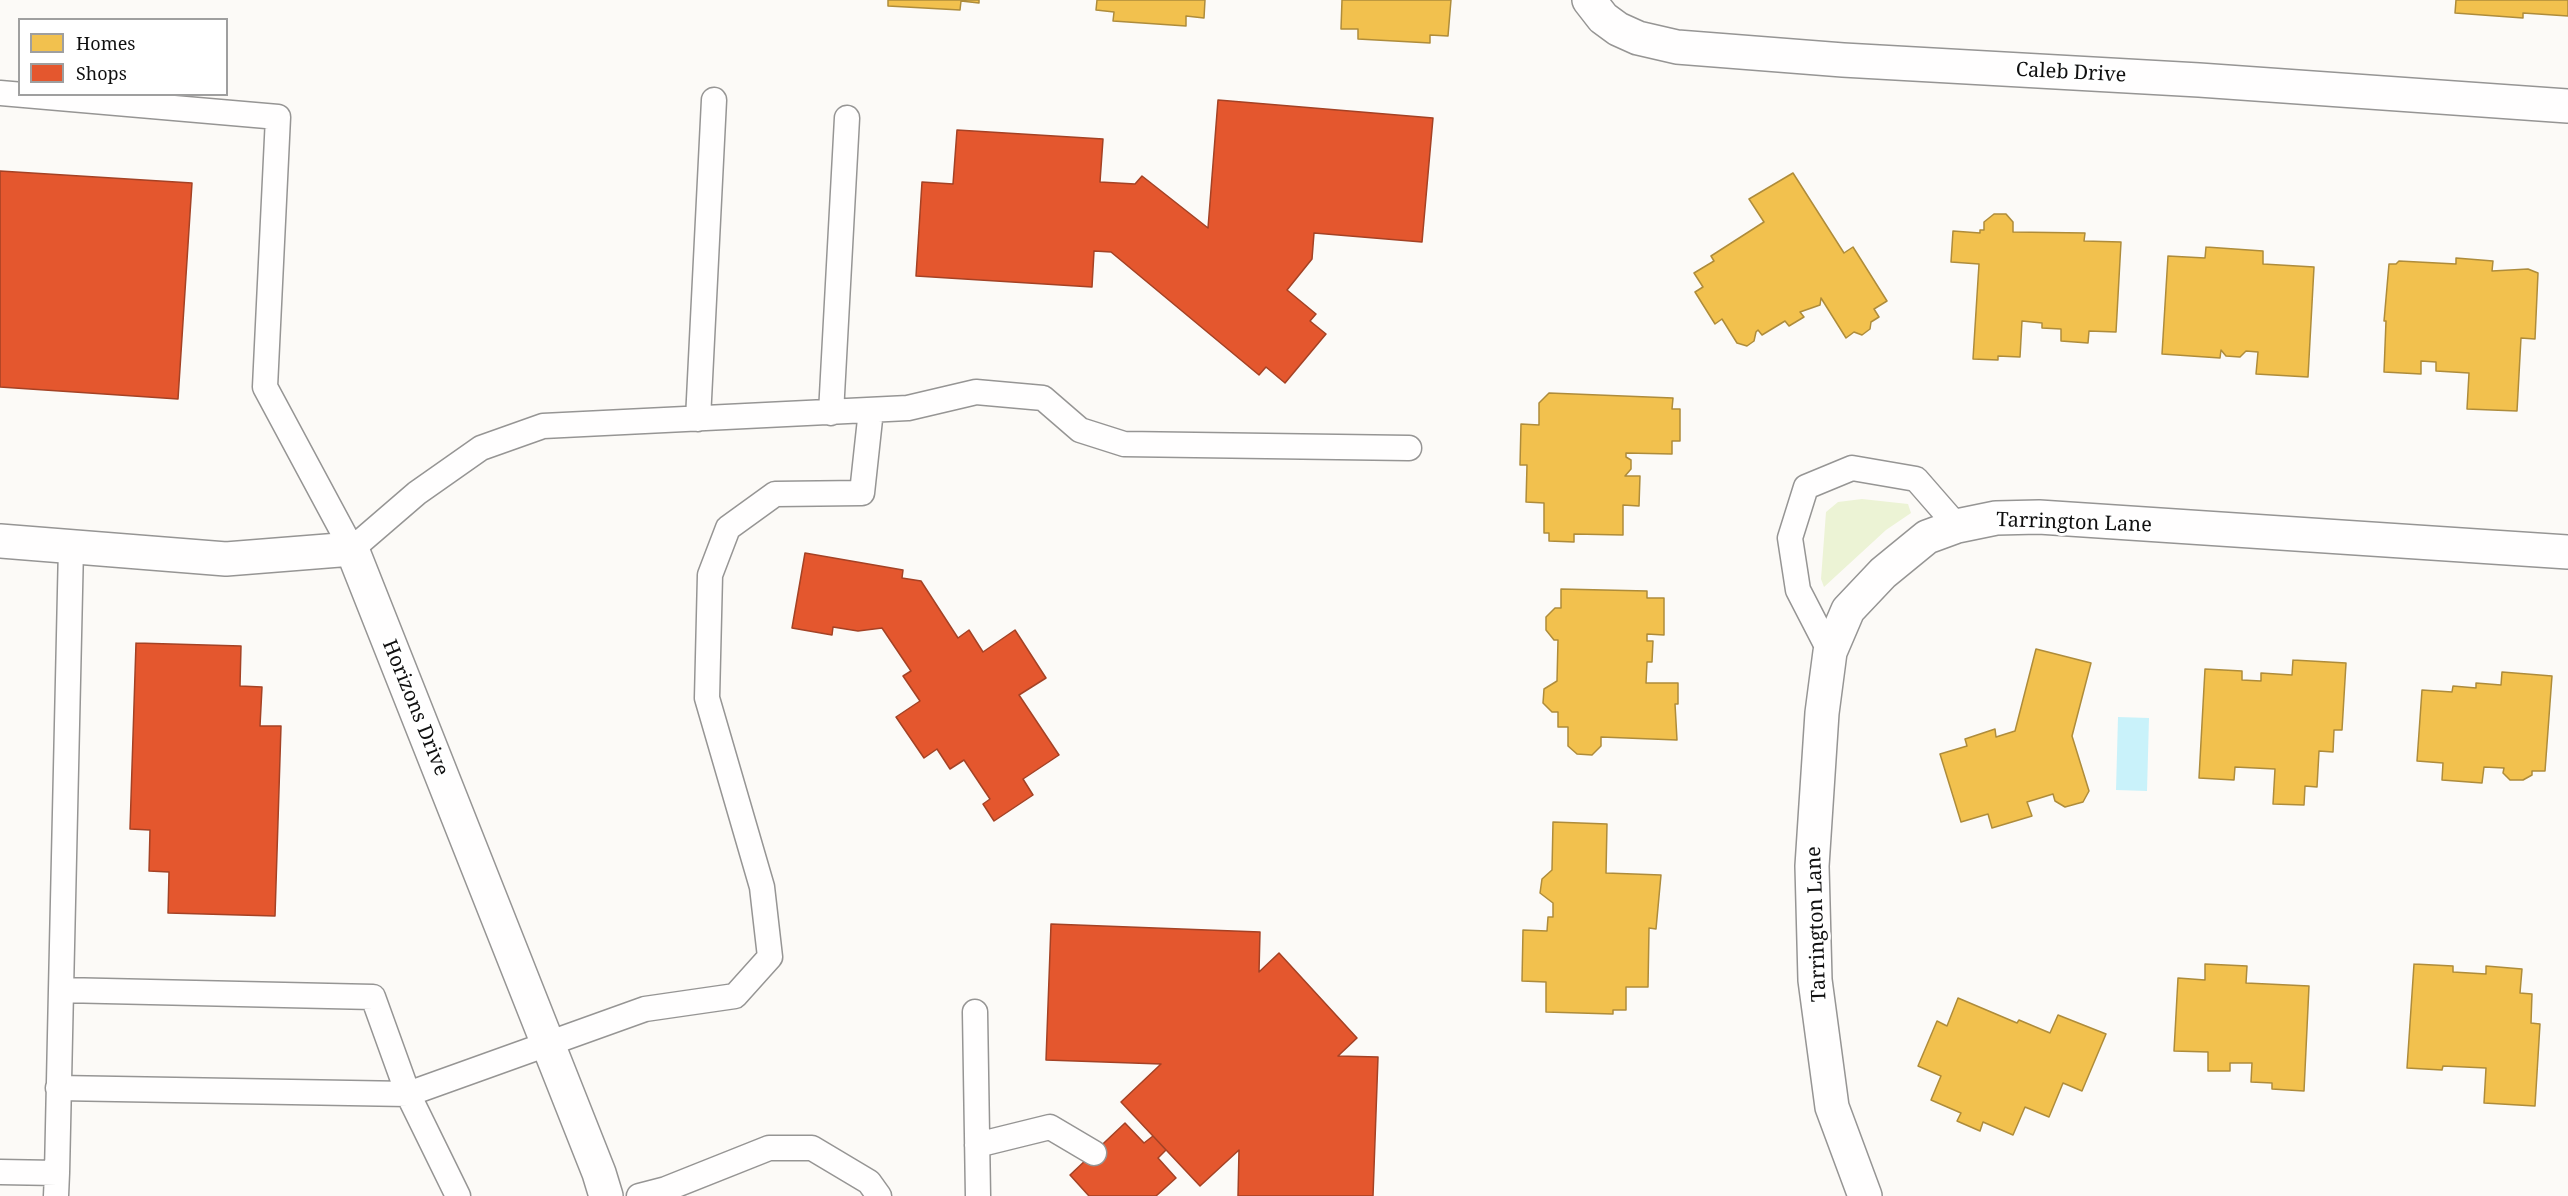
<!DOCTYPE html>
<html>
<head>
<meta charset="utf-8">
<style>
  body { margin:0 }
  #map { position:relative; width:2568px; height:1196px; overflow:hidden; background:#fcfaf7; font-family:"Noto Serif",serif }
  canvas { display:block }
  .legend { position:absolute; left:18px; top:18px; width:210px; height:78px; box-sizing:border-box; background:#fff; border:2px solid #9f9f9f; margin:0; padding:8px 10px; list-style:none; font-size:18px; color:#101010 }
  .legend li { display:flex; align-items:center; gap:12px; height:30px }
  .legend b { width:30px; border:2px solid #9f9f9f }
</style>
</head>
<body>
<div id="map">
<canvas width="2568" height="1196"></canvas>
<ul class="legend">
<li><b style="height:16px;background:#f2c14e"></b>Homes</li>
<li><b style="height:16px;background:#e4572e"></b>Shops</li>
</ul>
</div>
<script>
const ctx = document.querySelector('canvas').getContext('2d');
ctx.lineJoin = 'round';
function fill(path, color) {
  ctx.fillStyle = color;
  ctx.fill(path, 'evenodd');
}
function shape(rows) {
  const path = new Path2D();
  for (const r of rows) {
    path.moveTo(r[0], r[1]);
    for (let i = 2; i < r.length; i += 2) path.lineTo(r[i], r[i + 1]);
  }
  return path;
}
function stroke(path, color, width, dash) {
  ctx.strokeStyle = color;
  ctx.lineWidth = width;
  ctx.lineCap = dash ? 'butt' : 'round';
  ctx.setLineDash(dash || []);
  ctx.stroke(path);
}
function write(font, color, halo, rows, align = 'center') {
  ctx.font = font + ' "Noto Serif",serif';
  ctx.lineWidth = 6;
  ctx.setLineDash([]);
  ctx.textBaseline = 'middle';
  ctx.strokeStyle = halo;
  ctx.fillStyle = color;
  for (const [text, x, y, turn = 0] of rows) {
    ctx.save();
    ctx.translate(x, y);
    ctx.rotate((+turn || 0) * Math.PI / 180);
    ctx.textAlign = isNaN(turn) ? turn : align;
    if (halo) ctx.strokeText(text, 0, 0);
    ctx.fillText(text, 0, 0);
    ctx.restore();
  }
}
fill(shape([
  [1862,499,1908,504,1911,513,1886,530,1824,587,1821,579,1826,512,1838,502]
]), '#ecf3d5');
fill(shape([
  [2118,717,2149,718,2147,791,2116,790]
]), '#c9f2fa');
const homes = shape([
  [888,0,979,0,979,3,961,1,960,10,888,6,888,0],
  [1097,0,1205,0,1204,18,1186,16,1186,26,1113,21,1114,12,1096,10,1097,0],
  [1342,0,1451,0,1448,36,1430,35,1430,43,1358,39,1358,29,1341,29,1342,0],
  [2456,0,2568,0,2568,16,2523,13,2523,18,2455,13,2456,0],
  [1793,173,1844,253,1853,247,1887,301,1874,309,1879,317,1871,322,1870,329,1862,335,1854,332,1846,338,1821,298,1820,305,1800,312,1804,317,1789,326,1785,321,1762,335,1758,330,1756,332,1754,341,1747,346,1737,343,1722,319,1715,324,1695,292,1703,287,1694,273,1714,261,1711,256,1764,222,1749,199,1793,173],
  [1994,214,2006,214,2013,222,2013,232,2085,233,2084,241,2121,242,2116,332,2089,331,2088,343,2061,341,2061,329,2042,328,2042,323,2022,321,2020,357,1998,356,1998,360,1973,359,1979,264,1951,262,1953,231,1980,233,1980,230,1984,230,1984,222,1994,214],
  [2206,247,2263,251,2263,264,2314,267,2308,377,2256,374,2258,352,2246,351,2240,357,2226,356,2221,350,2220,358,2162,354,2168,256,2205,258,2206,247],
  [2456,258,2493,261,2492,271,2528,269,2538,273,2535,339,2521,338,2517,411,2467,409,2469,373,2436,371,2436,362,2421,361,2421,374,2384,372,2386,321,2384,321,2389,264,2396,264,2399,261,2456,264,2456,258],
  [1549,393,1673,398,1672,409,1680,409,1680,441,1672,441,1672,454,1626,453,1626,457,1631,460,1631,469,1625,476,1640,476,1639,506,1623,505,1623,535,1574,534,1574,542,1549,541,1549,533,1544,533,1544,503,1526,502,1527,465,1520,465,1521,424,1539,425,1539,403,1549,393],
  [1561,589,1647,591,1647,598,1664,598,1664,635,1647,634,1647,641,1653,641,1652,662,1647,662,1646,683,1678,683,1678,704,1675,704,1677,740,1601,737,1601,746,1592,755,1577,754,1568,746,1568,727,1558,727,1558,712,1552,712,1543,703,1544,689,1557,681,1558,640,1554,640,1546,630,1546,617,1555,608,1561,608,1561,589],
  [2036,649,2091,663,2072,736,2089,791,2083,802,2065,807,2055,801,2053,794,2027,802,2032,816,1992,828,1988,814,1961,822,1940,754,1967,746,1965,739,1995,729,1996,737,2015,731,2036,649],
  [2293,660,2346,663,2342,730,2334,730,2333,752,2319,751,2317,787,2305,786,2304,805,2273,804,2275,769,2235,767,2234,780,2199,778,2205,669,2242,671,2242,680,2261,681,2261,673,2292,675,2293,660],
  [2502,672,2552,676,2545,771,2532,771,2532,775,2523,780,2510,780,2503,773,2504,768,2484,767,2482,783,2442,780,2443,763,2417,761,2422,690,2452,692,2453,686,2476,688,2476,683,2501,685,2502,672],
  [1553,822,1607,824,1606,873,1661,875,1656,929,1649,928,1648,987,1626,987,1626,1010,1613,1010,1613,1014,1546,1012,1546,982,1522,981,1523,930,1547,931,1548,917,1553,917,1553,903,1540,893,1542,879,1552,870,1553,822],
  [2205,964,2247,966,2246,983,2309,986,2304,1091,2272,1089,2272,1083,2251,1082,2252,1063,2230,1063,2230,1071,2208,1071,2208,1052,2174,1051,2178,978,2205,980,2205,964],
  [2414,964,2453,966,2453,972,2486,974,2486,966,2522,969,2520,993,2532,994,2531,1023,2540,1024,2535,1106,2484,1103,2486,1068,2443,1066,2442,1070,2407,1068,2414,964],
  [1958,998,2017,1023,2019,1020,2050,1033,2058,1015,2106,1034,2082,1091,2063,1083,2049,1117,2025,1107,2013,1135,1983,1122,1980,1131,1957,1121,1961,1113,1931,1100,1941,1076,1918,1066,1937,1021,1947,1026,1958,998]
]);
fill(homes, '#f2c14e');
stroke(homes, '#ae8c3b', 1.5);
const shops = shape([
  [1218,100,1433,118,1422,242,1314,233,1312,259,1287,290,1316,314,1310,321,1326,334,1285,383,1266,367,1259,375,1111,252,1094,251,1092,287,916,276,922,182,953,184,957,130,1103,139,1100,182,1135,184,1142,176,1208,228,1218,100],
  [0,171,192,183,178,399,0,387,0,171],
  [805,553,903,570,902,578,921,581,958,638,969,630,983,652,1015,630,1046,678,1019,695,1059,755,1023,779,1033,795,994,821,983,804,990,799,964,760,950,769,937,749,924,758,896,717,920,701,903,676,911,671,882,628,858,631,833,627,832,635,792,628,805,553],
  [136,643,241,646,240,686,262,687,260,726,281,726,275,916,168,913,169,872,149,871,150,830,130,829,136,643],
  [1051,924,1260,932,1259,972,1279,953,1357,1038,1338,1056,1378,1057,1373,1196,1238,1196,1239,1150,1200,1186,1121,1102,1161,1064,1046,1060,1051,924],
  [1125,1123,1144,1143,1153,1136,1166,1150,1158,1158,1176,1178,1156,1196,1089,1196,1070,1175,1125,1123]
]);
fill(shops, '#e4572e');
stroke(shops, '#a44225', 1.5);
const service = shape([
  [0,93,278,117,265,387,352,549,417,493,481,448,543,426,908,408,976,392,1043,398,1080,430,1124,444,1409,448],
  [831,413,847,118],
  [698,419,714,100],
  [1830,652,1798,590,1790,538,1806,487,1852,468,1916,479,1957,526],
  [975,1012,978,1196],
  [58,1088,408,1094,373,997,61,990,71,547],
  [977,1145,1050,1127,1094,1153],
  [0,1172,57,1173,56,1196],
  [57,1173,61,990],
  [458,1196,408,1094,645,1009,735,996,770,957,762,887,707,698,710,575,728,528,775,494,862,493,871,410],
  [639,1196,666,1189,769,1148,812,1148,869,1182,879,1196]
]);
const minor = shape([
  [1589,0,1603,18,1618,29,1638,38,1677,47,1843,60,2199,80,2568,106],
  [0,541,226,559,352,549,599,1173,606,1196],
  [1865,1196,1832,1107,1815,980,1812,866,1822,713,1830,652,1848,610,1883,573,1927,537,1957,526,1996,518,2039,517,2568,552]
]);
stroke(service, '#969594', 27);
stroke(minor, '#969594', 36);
stroke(service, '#fffefe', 24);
stroke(minor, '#fffefe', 33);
write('20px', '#101010', '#fff', [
  ["Caleb Drive",2071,73,3],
  ["Tarrington Lane",2074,523,2],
  ["Horizons Drive",415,708,68],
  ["Tarrington Lane",1817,924,-92]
]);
</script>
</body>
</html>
